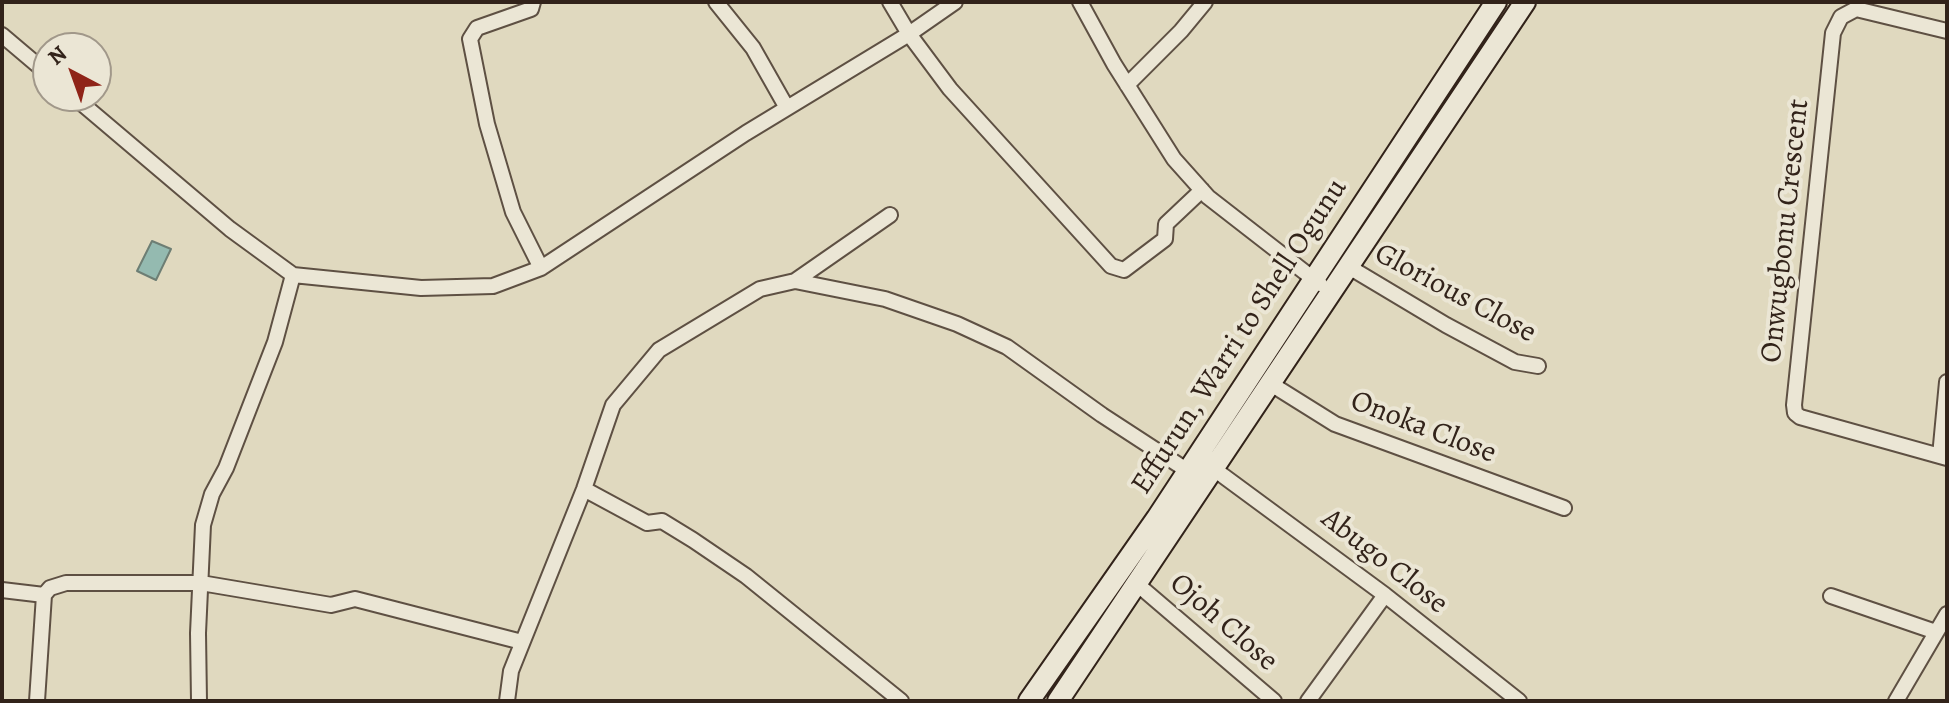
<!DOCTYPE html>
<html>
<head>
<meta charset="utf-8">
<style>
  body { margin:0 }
  #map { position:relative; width:1949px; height:703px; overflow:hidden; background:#e0d9bf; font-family:Alegreya,serif }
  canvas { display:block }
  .frame { position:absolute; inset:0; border:4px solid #32231a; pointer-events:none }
  .north { position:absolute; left:32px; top:32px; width:80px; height:80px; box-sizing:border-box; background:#ebe6d5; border:2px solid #a1988a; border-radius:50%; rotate:319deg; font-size:22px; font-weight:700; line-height:32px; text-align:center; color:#32231a }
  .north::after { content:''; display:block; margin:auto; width:28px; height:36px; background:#8f2418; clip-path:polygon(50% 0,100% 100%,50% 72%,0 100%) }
</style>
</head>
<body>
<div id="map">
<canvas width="1949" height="703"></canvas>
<div class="frame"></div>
<div class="north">N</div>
</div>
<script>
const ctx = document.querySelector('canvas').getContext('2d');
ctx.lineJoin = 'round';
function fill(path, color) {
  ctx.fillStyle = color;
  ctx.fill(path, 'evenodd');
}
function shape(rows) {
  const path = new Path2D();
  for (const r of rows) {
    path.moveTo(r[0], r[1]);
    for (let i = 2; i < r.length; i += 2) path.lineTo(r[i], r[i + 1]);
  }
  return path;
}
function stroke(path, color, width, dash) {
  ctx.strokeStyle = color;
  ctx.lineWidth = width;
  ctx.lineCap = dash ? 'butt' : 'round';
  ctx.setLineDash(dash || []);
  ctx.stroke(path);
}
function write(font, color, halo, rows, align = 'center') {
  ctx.font = font + ' Alegreya,serif';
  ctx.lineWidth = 8;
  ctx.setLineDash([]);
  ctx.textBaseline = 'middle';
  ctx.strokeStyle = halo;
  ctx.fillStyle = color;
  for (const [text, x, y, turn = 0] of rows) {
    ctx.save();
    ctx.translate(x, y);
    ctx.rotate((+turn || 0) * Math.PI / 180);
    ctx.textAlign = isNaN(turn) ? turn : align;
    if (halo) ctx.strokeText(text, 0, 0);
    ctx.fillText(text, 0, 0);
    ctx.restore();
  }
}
const water = shape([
  [152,241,171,249,156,280,137,271,152,241]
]);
fill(water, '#94bab0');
stroke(water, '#6d7e74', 2);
const minor = shape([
  [533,2,531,9,477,28,470,39,487,124,513,212,541,268],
  [716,2,753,48,787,108],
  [890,2,909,34,950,89,1111,266,1124,270,1165,239,1166,224,1202,190],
  [1080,2,1114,64,1174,159,1208,197,1320,284],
  [1947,31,1856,9,1841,17,1833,33,1794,405,1795,413,1800,417,1947,458],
  [2,35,48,74],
  [1127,85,1181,31,1205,2],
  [73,96,230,229,293,275,421,288,493,286,541,268,746,133,909,34,955,2],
  [1349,267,1446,325,1515,362,1538,366],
  [795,281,890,215],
  [1271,384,1335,424,1564,508],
  [1940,456,1947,382],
  [1214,469,1385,595,1519,701],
  [584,489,647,523,662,521,693,540,746,576,901,701],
  [1137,584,1274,701],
  [2,590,44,595,50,588,66,583,201,583,331,605,355,599,522,642],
  [1831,596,1936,632],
  [37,701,44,595],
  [199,701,198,633,203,525,212,494,226,468,275,342,293,275],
  [507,701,511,671,584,489,613,405,659,350,760,289,795,281,885,299,957,324,1007,347,1102,415,1188,471],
  [1308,701,1385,595],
  [1896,701,1947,614]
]);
const secondary = shape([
  [1029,701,1157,518,1496,2],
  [1058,701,1525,2]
]);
stroke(minor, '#5e5043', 18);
stroke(secondary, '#32231a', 24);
stroke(minor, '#ebe6d5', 14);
stroke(secondary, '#ebe6d5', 20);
write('30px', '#32231a', '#ebe6d5', [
  ["Onwugbonu Crescent",1786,231,-84],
  ["Glorious Close",1455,294,28],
  ["Effurun, Warri to Shell Ogunu",1240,337,-57],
  ["Onoka Close",1423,428,21],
  ["Abugo Close",1384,562,38],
  ["Ojoh Close",1223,623,41]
]);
</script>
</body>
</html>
